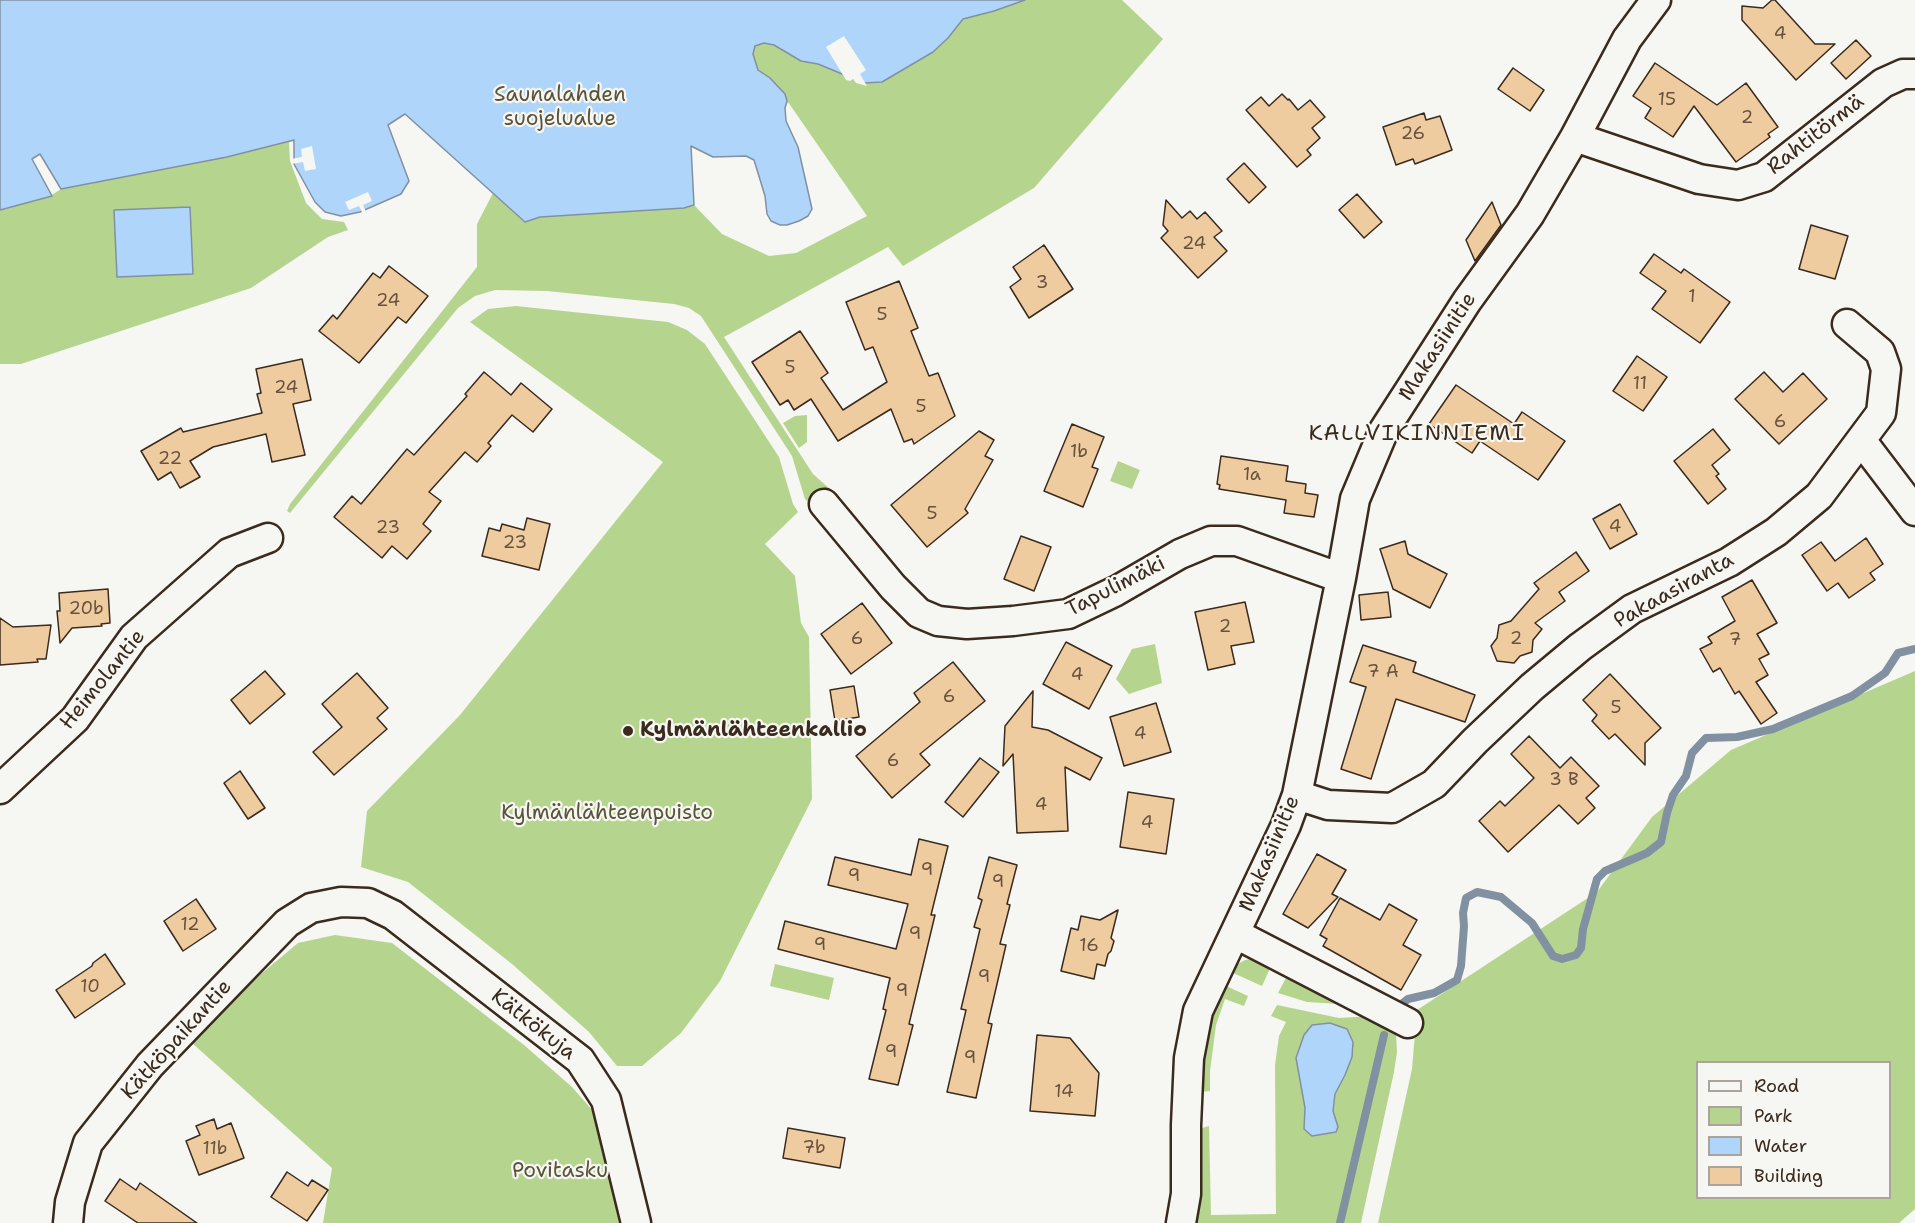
<!DOCTYPE html>
<html>
<head>
<meta charset="utf-8">
<style>
  body { margin:0 }
  #map { position:relative; width:1915px; height:1223px; overflow:hidden; background:#f6f6f2; font-family:"Shantell Sans",sans-serif }
  canvas { display:block }
  .legend { position:absolute; left:1696px; top:1061px; width:195px; height:138px; box-sizing:border-box; background:#f6f6f2; border:2px solid #aba49d; margin:0; padding:8px 10px; list-style:none; font-size:18px; color:#3b2a1e }
  .legend li { display:flex; align-items:center; gap:12px; height:30px }
  .legend b { width:30px; border:2px solid #aba49d }
</style>
</head>
<body>
<div id="map">
<canvas width="1915" height="1223"></canvas>
<ul class="legend">
<li><b style="height:8px;background:#f6f6f2"></b>Road</li>
<li><b style="height:16px;background:#b5d58f"></b>Park</li>
<li><b style="height:16px;background:#b0d5fa"></b>Water</li>
<li><b style="height:16px;background:#efcca0"></b>Building</li>
</ul>
</div>
<script>
const ctx = document.querySelector('canvas').getContext('2d');
ctx.lineJoin = 'round';
function fill(path, color) {
  ctx.fillStyle = color;
  ctx.fill(path, 'evenodd');
}
function shape(rows) {
  const path = new Path2D();
  for (const r of rows) {
    path.moveTo(r[0], r[1]);
    for (let i = 2; i < r.length; i += 2) path.lineTo(r[i], r[i + 1]);
  }
  return path;
}
function stroke(path, color, width, dash) {
  ctx.strokeStyle = color;
  ctx.lineWidth = width;
  ctx.lineCap = dash ? 'butt' : 'round';
  ctx.setLineDash(dash || []);
  ctx.stroke(path);
}
function write(font, color, halo, rows, align = 'center') {
  ctx.font = font + ' "Shantell Sans",sans-serif';
  ctx.lineWidth = 4.5;
  ctx.setLineDash([]);
  ctx.textBaseline = 'middle';
  ctx.strokeStyle = halo;
  ctx.fillStyle = color;
  for (const [text, x, y, turn = 0] of rows) {
    ctx.save();
    ctx.translate(x, y);
    ctx.rotate((+turn || 0) * Math.PI / 180);
    ctx.textAlign = isNaN(turn) ? turn : align;
    if (halo) ctx.strokeText(text, 0, 0);
    ctx.fillText(text, 0, 0);
    ctx.restore();
  }
}
fill(shape([
  [0,0,1122,0,1163,39,1034,188,903,266,888,247,724,337,813,474,841,499,835,502,824,490,809,503,805,499,792,456,701,316,689,308,674,304,547,291,495,290,475,296,458,308,290,513,287,511,290,504,477,267,477,224,493,193,405,114,388,124,289,142,290,161,306,203,322,219,344,222,348,230,328,237,251,288,21,364,0,364],
  [788,102,867,216,796,253,769,256,722,234,694,205,691,147,713,157,746,156,754,160,795,140,786,121,785,108],
  [40,154,61,189,52,195,32,159],
  [516,306,668,322,687,330,705,344,779,457,793,504,798,512,765,544,795,576,801,623,809,637,812,799,720,981,681,1033,642,1066,617,1066,589,1032,512,964,408,882,361,867,367,811,460,715,663,462,470,322,488,309],
  [807,415,807,442,799,448,783,423,795,416],
  [1118,461,1140,470,1132,489,1110,481],
  [1155,644,1162,683,1129,694,1116,679,1132,649],
  [1915,671,1915,1209,1899,1223,1378,1223,1412,1069,1417,1010,1597,892,1652,817,1731,750],
  [1698,1062,1890,1062,1890,1198,1698,1198],
  [335,935,392,943,524,1045,572,1087,600,1119,625,1223,323,1223,332,1168,192,1043,255,979,298,943],
  [1256,958,1271,966,1262,986,1231,972,1236,965,1245,960],
  [775,964,834,978,829,1000,770,986],
  [1289,975,1341,1002,1340,1004,1307,1002,1278,993,1286,978],
  [1224,985,1248,996,1244,1006,1225,999,1216,1025,1210,1071,1210,1091,1200,1092,1199,1061,1206,1027],
  [1277,1005,1339,1018,1372,1016,1386,1023,1396,1033,1397,1052,1394,1072,1361,1223,1192,1223,1199,1129,1209,1126,1211,1215,1276,1214,1275,1065,1279,1036,1286,1022,1271,1016]
]), '#b5d58f');
const water = shape([
  [0,0,1025,0,994,11,963,19,948,38,933,52,882,82,864,83,818,64,801,61,774,45,764,43,755,46,753,54,758,70,770,78,785,94,787,101,785,108,786,121,798,147,812,209,808,216,799,221,787,225,780,225,771,221,767,214,765,196,754,160,746,156,713,157,691,146,694,205,684,208,540,217,525,222,405,114,388,125,409,181,401,194,360,212,341,216,325,212,315,202,294,164,294,140,227,157,61,189,40,154,32,159,52,196,0,210,0,0],
  [190,207,193,274,117,277,114,210,190,207],
  [1330,1023,1347,1029,1353,1042,1352,1057,1345,1075,1335,1094,1333,1111,1338,1127,1336,1132,1312,1136,1304,1129,1305,1108,1296,1058,1304,1035,1312,1025,1330,1023]
]);
fill(water, '#b0d5fa');
stroke(water, '#8191a2', 1.5);
fill(shape([
  [844,36,866,70,860,74,867,86,856,83,853,79,850,81,846,80,826,47],
  [312,146,316,169,305,171,303,162,291,164,291,159,302,157,301,149],
  [368,192,372,201,363,205,366,212,363,214,359,206,349,210,345,202]
]), '#f6f6f2');
stroke(shape([
  [1399,1006,1408,999,1434,993,1457,980,1461,966,1464,926,1463,913,1466,898,1477,892,1501,897,1532,923,1553,956,1562,959,1576,955,1581,948,1583,929,1597,879,1605,871,1647,853,1661,842,1667,813,1673,795,1686,776,1692,753,1706,738,1737,737,1773,729,1852,696,1885,673,1898,653,1915,649],
  [1340,1223,1384,1035]
]), '#8191a2', 8);
const building = shape([
  [1772,0,1775,0,1815,44,1835,44,1796,80,1742,20,1742,6,1763,8,1772,0],
  [1856,40,1871,56,1846,79,1831,63,1856,40],
  [1655,63,1717,105,1746,83,1778,127,1768,134,1770,137,1736,162,1694,106,1673,137,1645,118,1651,108,1633,96,1655,63],
  [1513,68,1544,90,1530,111,1498,89,1513,68],
  [1282,94,1288,100,1289,99,1298,110,1310,100,1325,117,1312,128,1320,138,1307,150,1311,155,1297,167,1246,110,1261,97,1269,106,1282,94],
  [1424,113,1426,120,1440,116,1452,150,1415,164,1413,159,1396,165,1383,127,1424,113],
  [1244,163,1266,187,1249,203,1227,179,1244,163],
  [1357,194,1382,222,1364,238,1339,210,1357,194],
  [1166,200,1182,218,1190,211,1197,219,1205,212,1222,231,1214,237,1227,251,1198,278,1161,238,1168,231,1163,225,1166,200],
  [1492,202,1501,225,1475,261,1466,240,1492,202],
  [1811,225,1848,236,1835,279,1799,269,1811,225],
  [1044,245,1073,289,1029,318,1010,287,1021,279,1013,267,1044,245],
  [1654,254,1681,273,1684,269,1730,302,1700,343,1652,309,1666,291,1640,273,1654,254],
  [389,266,428,296,406,323,398,317,359,363,319,331,333,315,337,319,373,273,380,278,389,266],
  [899,281,918,328,911,331,929,376,938,373,955,416,914,444,912,439,904,442,891,409,838,441,811,399,794,410,788,400,780,405,752,362,800,331,828,373,821,378,843,410,887,382,873,347,865,350,846,302,899,281],
  [1637,356,1667,377,1643,411,1613,391,1637,356],
  [302,359,311,400,293,404,305,455,272,462,266,434,213,447,190,461,200,477,180,488,171,472,158,480,141,451,181,428,183,432,262,413,257,394,261,393,256,369,302,359],
  [484,372,511,395,521,383,552,409,533,432,512,415,488,443,491,446,477,462,465,452,429,492,441,501,423,524,431,531,407,559,392,546,382,558,334,517,352,496,361,504,407,449,414,455,467,396,465,394,484,372],
  [1764,372,1783,392,1803,373,1827,399,1779,444,1735,399,1764,372],
  [1456,385,1514,424,1522,412,1565,441,1538,480,1480,441,1472,453,1429,424,1456,385],
  [1072,424,1104,437,1092,467,1098,469,1083,507,1044,491,1072,424],
  [1713,429,1730,450,1712,465,1719,474,1716,476,1726,489,1708,504,1674,461,1713,429],
  [979,431,994,440,985,456,993,460,965,509,968,513,927,547,891,505,979,431],
  [1221,456,1288,466,1286,481,1306,484,1305,493,1318,495,1314,517,1284,513,1286,500,1219,489,1220,485,1217,484,1221,456],
  [1620,504,1637,534,1610,549,1593,519,1620,504],
  [527,518,550,524,539,570,482,556,489,528,500,531,502,524,524,530,527,518],
  [1021,536,1051,547,1034,591,1004,579,1021,536],
  [1866,538,1883,564,1870,573,1875,580,1849,598,1838,583,1827,591,1802,555,1821,542,1835,561,1866,538],
  [1405,541,1408,554,1447,574,1430,608,1393,589,1380,549,1405,541],
  [1576,552,1589,571,1559,592,1565,601,1535,623,1542,629,1533,640,1532,652,1520,656,1514,663,1497,661,1491,646,1497,638,1499,625,1511,621,1539,589,1534,583,1576,552],
  [1752,580,1777,623,1757,634,1769,654,1759,659,1768,675,1756,682,1777,713,1761,724,1739,691,1735,694,1720,668,1713,672,1700,649,1712,643,1708,637,1735,621,1722,597,1752,580],
  [108,589,110,623,101,624,102,626,72,628,60,643,57,611,60,611,59,593,108,589],
  [1388,592,1391,617,1361,620,1359,595,1388,592],
  [1245,602,1254,642,1231,646,1235,664,1208,670,1195,612,1245,602],
  [862,603,892,643,851,674,821,634,862,603],
  [0,618,13,627,51,625,46,659,37,659,38,662,0,665,0,618],
  [1066,642,1112,666,1089,709,1043,684,1066,642],
  [1363,645,1416,662,1413,672,1475,695,1465,722,1396,699,1371,779,1341,769,1366,687,1350,682,1363,645],
  [953,662,985,701,920,754,930,765,892,798,856,756,920,702,914,693,953,662],
  [265,671,285,694,250,724,231,700,265,671],
  [357,673,388,708,377,718,387,729,334,775,313,752,342,727,322,704,357,673],
  [1610,674,1661,728,1645,743,1645,765,1615,734,1609,739,1592,721,1597,715,1583,700,1610,674],
  [854,686,859,717,835,721,830,690,854,686],
  [1033,691,1032,727,1048,730,1102,758,1090,780,1065,767,1068,831,1017,833,1013,754,1003,766,1005,726,1033,691],
  [1156,703,1171,752,1124,766,1110,717,1156,703],
  [1529,736,1560,768,1571,757,1599,786,1586,798,1595,808,1578,824,1559,805,1508,852,1479,821,1500,801,1505,806,1534,778,1511,754,1529,736],
  [980,758,999,772,963,817,945,802,980,758],
  [240,771,265,808,248,819,224,783,240,771],
  [1128,792,1174,799,1166,854,1120,847,1128,792],
  [919,839,948,846,931,915,935,915,909,1024,913,1025,898,1085,869,1079,886,1010,883,1009,890,978,778,949,785,921,896,949,908,904,828,885,835,857,911,875,919,839],
  [1317,854,1346,870,1332,894,1338,897,1308,928,1283,914,1317,854],
  [989,857,1017,865,1007,904,1010,905,1000,944,1006,945,988,1023,992,1024,976,1098,947,1092,966,1010,961,1009,980,929,974,927,982,900,978,898,989,857],
  [1340,898,1380,920,1389,904,1417,920,1403,945,1421,955,1401,990,1323,946,1327,939,1320,935,1340,898],
  [196,899,216,929,183,951,164,921,196,899],
  [1118,910,1111,938,1114,941,1111,951,1108,954,1105,966,1097,964,1094,979,1061,971,1071,928,1078,930,1081,916,1100,920,1118,910],
  [105,954,125,984,75,1018,56,990,92,966,93,963,105,954],
  [1037,1035,1070,1038,1099,1073,1095,1116,1030,1111,1037,1035],
  [214,1119,217,1129,231,1123,244,1158,199,1175,186,1141,200,1135,196,1126,214,1119],
  [788,1128,845,1138,840,1168,783,1158,788,1128],
  [287,1172,308,1186,312,1180,328,1190,307,1221,271,1197,287,1172],
  [120,1179,136,1190,140,1183,197,1223,138,1223,105,1201,120,1179]
]);
fill(building, '#efcca0');
stroke(building, '#3b2a1e', 1.5);
const minor = shape([
  [1575,137,1699,179,1738,185,1764,177,1883,83,1903,74,1915,74],
  [1861,440,1915,511],
  [824,504,893,587,919,613,938,621,967,624,1013,621,1068,614,1116,591,1180,554,1211,541,1237,541,1341,578],
  [0,789,75,719,134,637,229,553,268,538],
  [1297,795,1328,805,1392,808,1434,784,1475,741,1532,687,1580,647,1632,609,1729,562,1776,532,1819,496,1881,413,1886,369,1880,352,1847,324],
  [1236,934,1408,1023],
  [68,1223,70,1202,88,1143,150,1065,287,923,311,908,341,902,368,903,393,915,580,1060,606,1100,636,1223],
  [1181,1223,1186,1194,1186,1125,1189,1058,1198,1011,1286,825,1297,795,1341,578,1355,499,1384,430,1467,301,1530,214,1575,137,1627,39,1656,0]
]);
stroke(minor, '#3b2a1e', 33);
stroke(minor, '#f6f6f2', 28);
for (const [x, y, r, color] of [
  [628,731,6,"#3b2a1e"]
]) {
  const dot = new Path2D();
  dot.arc(x, y, r, 0, 2 * Math.PI);
  ctx.fillStyle = color;
  ctx.fill(dot);
  stroke(dot, '#f6f6f2', 2);
}
write('18px', '#68523e', null, [
  ["4",1780,34],
  ["15",1667,100],
  ["2",1747,118],
  ["26",1413,134],
  ["24",1194,244],
  ["3",1042,283],
  ["1",1692,297],
  ["24",388,301],
  ["5",882,315],
  ["5",790,368],
  ["11",1640,384],
  ["24",286,388],
  ["5",921,407],
  ["6",1780,422],
  ["1b",1079,452],
  ["22",170,459],
  ["1a",1252,475],
  ["5",932,514],
  ["4",1615,527],
  ["23",388,528],
  ["23",515,543],
  ["20b",86,609],
  ["2",1225,627],
  ["6",857,639],
  ["2",1516,639],
  ["7",1735,640],
  ["7 A",1383,672],
  ["4",1077,675],
  ["6",949,697],
  ["5",1616,708],
  ["4",1140,734],
  ["6",893,761],
  ["3 B",1564,780],
  ["4",1041,805],
  ["4",1147,823],
  ["9",927,870],
  ["9",854,876],
  ["9",998,882],
  ["12",190,925],
  ["9",915,934],
  ["9",820,945],
  ["16",1089,946],
  ["9",984,977],
  ["10",90,987],
  ["9",902,991],
  ["9",891,1052],
  ["9",970,1058],
  ["14",1064,1092],
  ["7b",814,1148],
  ["11b",215,1149]
]);
write('21px', '#5a553a', '#f6f6f2', [
  ["Saunalahden",560,96],
  ["suojelualue",560,120],
  ["Kylmänlähteenpuisto",607,814],
  ["Povitasku",560,1172]
]);
write('21px', '#3b2a1e', '#f6f6f2', [
  ["Rahtitörmä",1816,135,-38],
  ["Makasiinitie",1438,347,-57],
  ["Tapulimäki",1116,587,-27],
  ["Pakaasiranta",1674,591,-29],
  ["Heimolantie",103,680,-51],
  ["Makasiinitie",1270,854,-67],
  ["Kätkökuja",533,1025,38],
  ["Kätköpaikantie",177,1040,-48]
]);
write('bold 21px', '#3b2a1e', '#f6f6f2', [
  ["Kylmänlähteenkallio",640,731]
], 'left');
ctx.letterSpacing = '1.5px';
write('22px', '#3b2a1e', '#f6f6f2', [
  ["KALLVIKINNIEMI",1417,434]
]);
ctx.letterSpacing = '0px';
</script>
</body>
</html>
